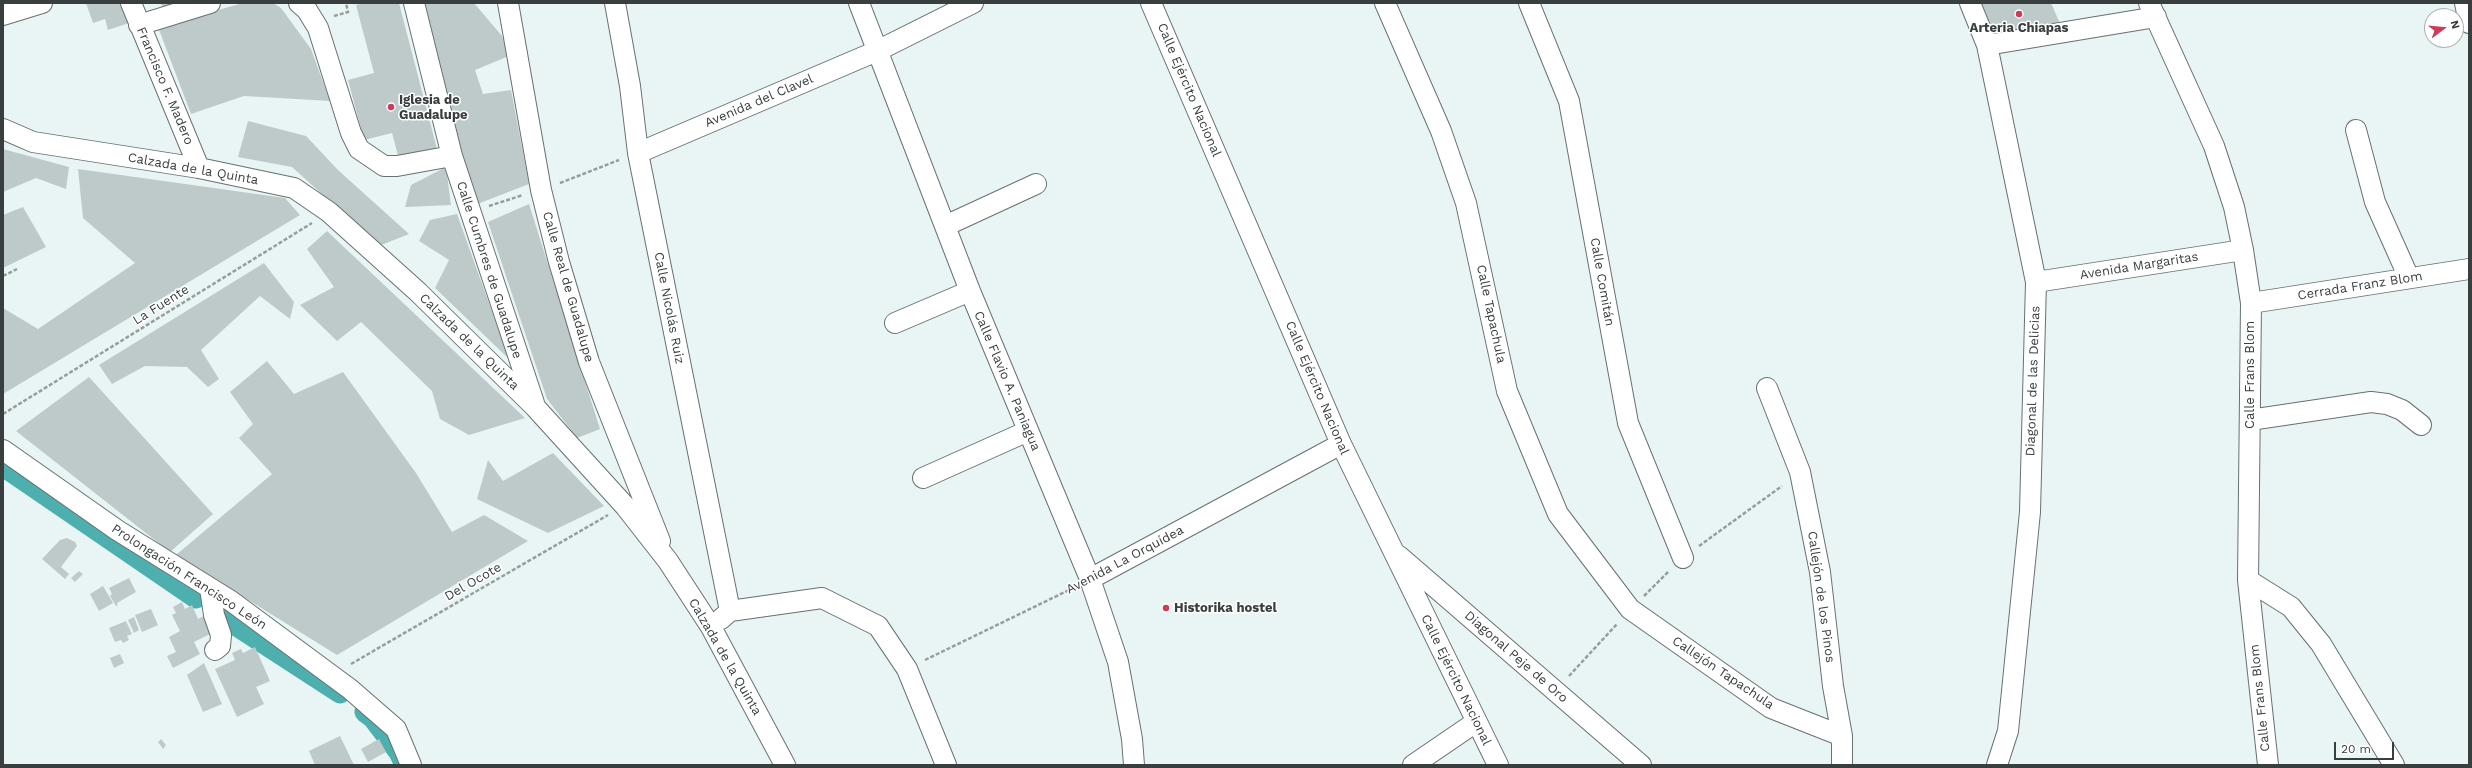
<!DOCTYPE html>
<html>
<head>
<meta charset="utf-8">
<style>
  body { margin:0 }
  #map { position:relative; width:2472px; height:768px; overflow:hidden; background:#e9f5f4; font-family:"Work Sans",sans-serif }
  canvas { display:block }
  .frame { position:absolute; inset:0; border:4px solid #393e3e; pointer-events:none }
  .north { position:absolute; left:2424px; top:8px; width:40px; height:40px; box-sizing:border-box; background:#fff; border:1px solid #b0b2b2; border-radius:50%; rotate:74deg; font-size:11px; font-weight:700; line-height:16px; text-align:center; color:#393e3e }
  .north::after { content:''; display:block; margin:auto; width:14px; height:18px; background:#cd3d59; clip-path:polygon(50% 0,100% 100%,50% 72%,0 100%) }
  .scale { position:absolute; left:2334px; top:742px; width:60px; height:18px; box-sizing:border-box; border:2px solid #393e3e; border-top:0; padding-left:5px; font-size:12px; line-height:14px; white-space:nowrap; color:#393e3e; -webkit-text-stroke:3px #fff; paint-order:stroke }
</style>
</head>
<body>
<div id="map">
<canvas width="2472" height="768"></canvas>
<div class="frame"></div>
<div class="north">N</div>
<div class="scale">20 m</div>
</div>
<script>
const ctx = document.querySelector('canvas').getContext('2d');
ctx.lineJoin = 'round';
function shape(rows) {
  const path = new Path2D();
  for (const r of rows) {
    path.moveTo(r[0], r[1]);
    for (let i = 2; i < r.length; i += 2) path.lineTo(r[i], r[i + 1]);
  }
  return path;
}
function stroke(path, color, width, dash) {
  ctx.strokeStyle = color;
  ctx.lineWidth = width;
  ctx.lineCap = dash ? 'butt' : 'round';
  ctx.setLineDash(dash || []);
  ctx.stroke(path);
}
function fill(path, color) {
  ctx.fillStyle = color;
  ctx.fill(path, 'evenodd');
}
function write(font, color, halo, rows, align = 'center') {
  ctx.font = font + ' "Work Sans",sans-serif';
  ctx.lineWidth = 3;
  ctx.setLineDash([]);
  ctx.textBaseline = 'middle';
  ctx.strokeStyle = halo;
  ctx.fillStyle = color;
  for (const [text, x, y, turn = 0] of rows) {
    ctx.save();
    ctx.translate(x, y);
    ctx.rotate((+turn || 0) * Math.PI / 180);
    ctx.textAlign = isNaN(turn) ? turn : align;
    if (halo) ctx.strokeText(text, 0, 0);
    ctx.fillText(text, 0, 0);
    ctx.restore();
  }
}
stroke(shape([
  [3,466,196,598],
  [226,619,340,693],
  [365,712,373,718,399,752,404,763]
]), '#4dafae', 21);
fill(shape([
  [86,3,122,3,129,23,108,30,105,19,93,23],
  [161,3,177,3,163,10],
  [243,3,273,3,281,8,311,49,330,101,244,96,191,114,158,27],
  [364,3,399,3,437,149,399,159,392,133,364,140,348,80,374,73,356,5],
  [421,3,474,3,502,36,509,56,475,70,483,94,511,90,529,184,475,205],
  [1976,3,2051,3,2061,26,1993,36],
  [248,121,306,136,338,170,409,234,379,246,292,167,238,157],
  [3,149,69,167,66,189,36,178,3,192],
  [446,167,451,205,405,207,411,185],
  [78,169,285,198,300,215,3,394,3,308,38,329,135,263,83,218],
  [529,204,600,429,577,438,547,399,488,222],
  [23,207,46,247,3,268,3,215],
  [457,214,509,359,435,288,449,260,419,241,430,220],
  [327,231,525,418,469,435,440,419,432,391,361,322,337,341,300,305,334,287,307,249],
  [264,263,294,302,290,319,260,296,201,350,219,379,208,387,187,367,145,366,112,384,99,365],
  [267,361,294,394,343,372,416,473,452,532,484,515,528,541,337,655,176,555,272,474,239,438,253,424,230,392],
  [89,377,213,514,170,552,16,431],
  [553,453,604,506,548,533,477,499,488,460,503,481],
  [67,538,75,542,77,546,61,567,69,574,65,579,42,559,60,540],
  [79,571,83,574,75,582,71,578],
  [129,578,136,592,117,603,118,605,116,606,110,596,112,594,109,588],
  [103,586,113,603,99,611,90,594],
  [182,602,185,609,192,605,198,619,206,615,214,632,194,642,200,654,173,668,167,656,176,652,169,637,180,631,172,615,176,613,173,607],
  [151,609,158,625,142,632,135,615],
  [134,617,139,630,134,633,128,620],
  [126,621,132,634,127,636,129,640,123,643,121,640,115,642,109,628],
  [255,647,270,681,256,687,264,704,237,717,215,669,235,660,232,653,241,649,243,653],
  [120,654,124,663,114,668,110,658],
  [204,663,222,704,203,712,187,675],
  [340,736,354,765,315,765,309,751],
  [161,739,166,745,163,749,158,742],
  [379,739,386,752,368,762,361,749]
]), '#becac9');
const minor = shape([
  [131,3,199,168],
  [299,3,307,10,318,28,351,133,359,149,384,166,397,166,452,156],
  [414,3,452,156,534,403],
  [508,3,541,190,559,262,589,362,660,541],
  [615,3,630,86,638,153,730,611],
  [859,3,970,291,1090,579,1118,662,1132,739,1134,765],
  [1151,3,1341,444,1498,765],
  [1385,3,1441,131,1466,203,1507,391,1558,514,1630,609,1771,708,1842,736],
  [1529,3,1569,101,1628,423,1683,558],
  [1970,3,1987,45,2036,282,2030,512,2008,731,1997,765],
  [2149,3,2214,146,2234,207,2243,250,2251,303,2248,580,2268,765],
  [2465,3,2469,23],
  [3,15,42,3],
  [139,25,210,3],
  [1987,45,2156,17],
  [3,129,33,142,199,168,294,188,329,212,418,292,535,407,625,506,668,561,711,627,785,765],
  [2356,130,2375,202,2409,278],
  [638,153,877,51,973,3],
  [945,226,1036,184],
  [2036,282,2243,250],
  [2251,303,2469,269],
  [895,323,970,291],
  [1767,388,1800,472,1820,572,1833,686,1842,736,1842,765],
  [2250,420,2371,402,2387,404,2402,410,2421,425],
  [3,450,117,530,231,601,350,689,396,729,411,765],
  [923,478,1028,431],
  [1399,556,1641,765],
  [1090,579,1341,444],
  [2248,580,2291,607,2321,644,2394,765],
  [210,588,214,615,221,635,220,646,215,650],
  [721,619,730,611,822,598,878,626,907,669,946,765],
  [1413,765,1476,722]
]);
stroke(minor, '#677171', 22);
stroke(shape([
  [334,16,348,12,346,3],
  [560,183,619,160],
  [489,206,523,195],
  [3,276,17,269],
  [3,414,312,223],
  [1699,546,1782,486],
  [1644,596,1669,571],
  [925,660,1073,588],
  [351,664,608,515],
  [1569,676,1617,624]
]), '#959e9d', 2.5, [4, 2]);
stroke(minor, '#fff', 20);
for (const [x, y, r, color] of [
  [2019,14,4,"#cd3d59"],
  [391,107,4,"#cd3d59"],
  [1166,608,4,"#cd3d59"]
]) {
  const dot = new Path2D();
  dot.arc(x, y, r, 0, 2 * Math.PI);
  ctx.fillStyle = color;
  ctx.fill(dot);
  stroke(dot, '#fff', 1.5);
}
write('bold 13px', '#393e3e', '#fff', [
  ["Arteria Chiapas",2019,28,"center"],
  ["Iglesia de",399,100],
  ["Guadalupe",399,115],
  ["Historika hostel",1174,608]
], 'left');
write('13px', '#393e3e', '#fff', [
  ["Francisco F. Madero",165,86,67],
  ["Calle Ejército Nacional",1189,90,67],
  ["Avenida del Clavel",759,101,-23],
  ["Calzada de la Quinta",193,169,10],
  ["Avenida Margaritas",2139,266,-9],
  ["Calle Cumbres de Guadalupe",489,270,72],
  ["Calle Comitán",1602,282,80],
  ["Cerrada Franz Blom",2360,286,-9],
  ["Calle Real de Guadalupe",568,287,74],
  ["La Fuente",161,305,-32],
  ["Calle Nicolás Ruiz",669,308,79],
  ["Calle Tapachula",1491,314,78],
  ["Calzada de la Quinta",469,342,44],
  ["Calle Frans Blom",2250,375,-90],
  ["Calle Flavio A. Paniagua",1007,381,67],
  ["Diagonal de las Delicias",2033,381,-88],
  ["Calle Ejército Nacional",1317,388,67],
  ["Avenida La Orquídea",1125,560,-28],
  ["Prolongación Francisco León",189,577,33],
  ["Del Ocote",473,582,-30],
  ["Callejón de los Pinos",1821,597,82],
  ["Calzada de la Quinta",725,657,60],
  ["Diagonal Peje de Oro",1516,657,41],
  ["Callejón Tapachula",1723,673,34],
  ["Calle Ejército Nacional",1456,680,64],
  ["Calle Frans Blom",2260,698,-96]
]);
</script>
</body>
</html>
